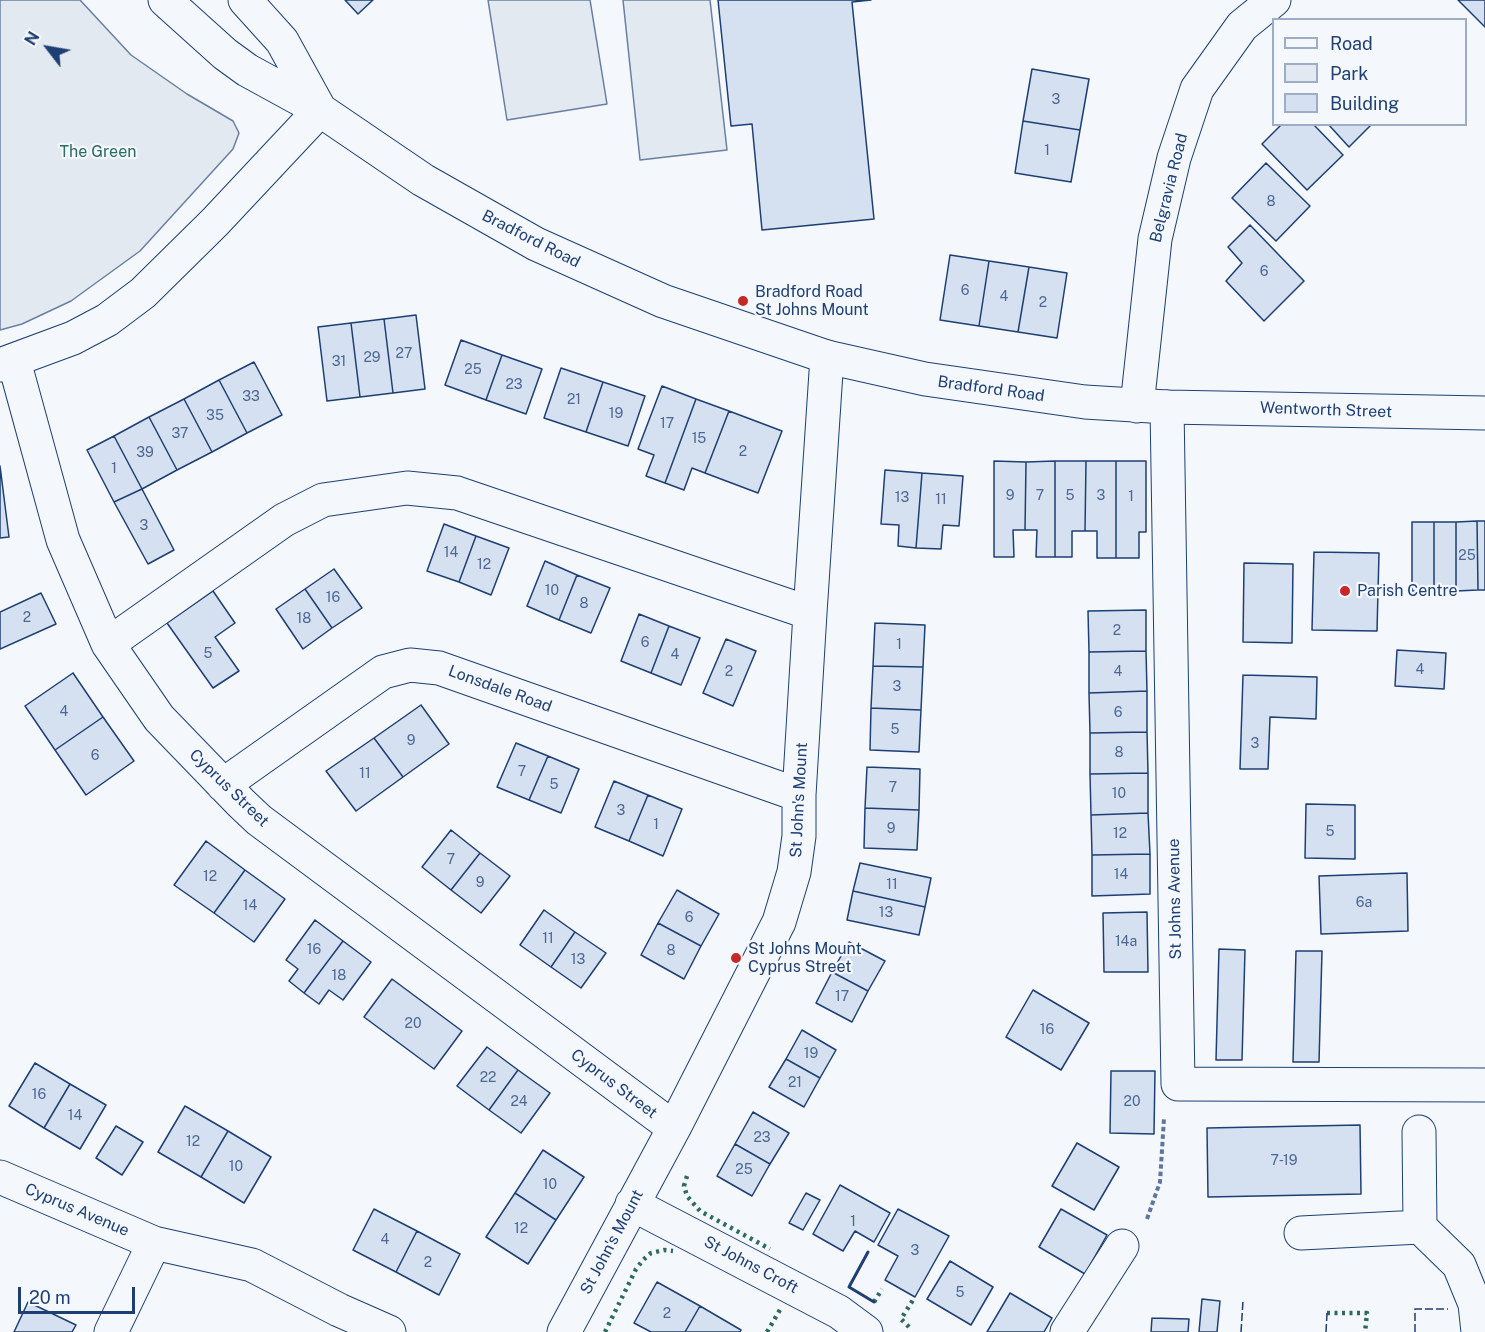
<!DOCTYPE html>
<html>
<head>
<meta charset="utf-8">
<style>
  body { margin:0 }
  #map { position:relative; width:1485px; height:1332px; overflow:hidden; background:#f4f7fb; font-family:"Public Sans",sans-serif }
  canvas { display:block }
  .legend { position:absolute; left:1272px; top:18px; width:195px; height:108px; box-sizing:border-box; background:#f4f7fb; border:2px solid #9eadc5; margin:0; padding:8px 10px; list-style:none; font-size:18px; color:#1d3f73 }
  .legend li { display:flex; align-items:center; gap:12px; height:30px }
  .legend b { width:30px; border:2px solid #9eadc5 }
  .north { position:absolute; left:18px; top:18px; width:60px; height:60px; -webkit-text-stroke:4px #f4f7fb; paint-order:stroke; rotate:301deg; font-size:16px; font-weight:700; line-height:24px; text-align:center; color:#1d3f73 }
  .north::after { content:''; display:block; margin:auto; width:21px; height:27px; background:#1d3f73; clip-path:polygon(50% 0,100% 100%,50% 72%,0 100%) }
  .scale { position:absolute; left:18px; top:1287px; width:117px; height:27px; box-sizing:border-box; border:3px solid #1d3f73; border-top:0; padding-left:8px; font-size:18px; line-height:21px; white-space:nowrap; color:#1d3f73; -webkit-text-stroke:4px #f4f7fb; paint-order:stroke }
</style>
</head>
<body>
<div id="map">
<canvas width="1485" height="1332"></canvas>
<ul class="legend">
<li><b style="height:8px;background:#f4f7fb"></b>Road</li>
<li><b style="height:16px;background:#e3e9f0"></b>Park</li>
<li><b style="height:16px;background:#d5e0f0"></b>Building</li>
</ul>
<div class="north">N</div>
<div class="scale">20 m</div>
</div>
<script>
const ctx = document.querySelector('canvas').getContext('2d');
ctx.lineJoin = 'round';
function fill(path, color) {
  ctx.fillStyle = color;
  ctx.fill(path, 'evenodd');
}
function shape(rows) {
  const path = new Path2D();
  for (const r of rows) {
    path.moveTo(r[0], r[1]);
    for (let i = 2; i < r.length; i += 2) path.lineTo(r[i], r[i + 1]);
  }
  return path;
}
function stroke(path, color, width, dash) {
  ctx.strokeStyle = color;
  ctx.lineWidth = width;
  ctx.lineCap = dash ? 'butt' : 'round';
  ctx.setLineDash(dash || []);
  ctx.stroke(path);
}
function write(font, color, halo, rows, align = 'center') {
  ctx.font = font + ' "Public Sans",sans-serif';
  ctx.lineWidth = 4.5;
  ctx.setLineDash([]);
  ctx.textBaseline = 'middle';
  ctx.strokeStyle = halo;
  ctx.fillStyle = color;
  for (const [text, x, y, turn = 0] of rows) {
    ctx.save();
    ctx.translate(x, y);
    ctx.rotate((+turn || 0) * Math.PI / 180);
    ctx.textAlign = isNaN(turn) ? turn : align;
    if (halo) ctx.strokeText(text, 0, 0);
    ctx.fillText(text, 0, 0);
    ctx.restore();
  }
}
const green = shape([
  [0,0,80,0,131,55,187,94,233,121,239,133,233,149,140,251,71,301,22,324,0,330,0,0],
  [488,0,590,0,607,104,507,120,488,0],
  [623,0,710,0,727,150,640,160,623,0]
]);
fill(green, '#e3e9f0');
stroke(green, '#687fa3', 1.5);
const building = shape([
  [345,0,373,0,358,14,345,0],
  [718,0,871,0,852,2,874,219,762,230,752,124,731,126,718,0],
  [1458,0,1485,0,1485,27,1458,0],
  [1032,69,1089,79,1080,130,1023,121,1032,69],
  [1023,121,1080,130,1071,182,1015,173,1023,121],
  [1282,124,1313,124,1343,155,1307,190,1262,144,1282,124],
  [1328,124,1372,124,1349,147,1328,124],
  [1266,163,1310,206,1276,241,1232,198,1266,163],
  [1250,225,1304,281,1264,321,1226,281,1242,263,1228,247,1250,225],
  [950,255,989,261,979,326,940,320,950,255],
  [989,261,1029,267,1018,332,979,326,989,261],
  [1029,267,1067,273,1057,338,1018,332,1029,267],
  [416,315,425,389,393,393,384,319,416,315],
  [384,319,393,393,360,397,351,323,384,319],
  [351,323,360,397,327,401,318,327,351,323],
  [461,340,502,355,486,400,445,385,461,340],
  [502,355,542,369,526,414,486,400,502,355],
  [254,362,282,415,247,433,219,380,254,362],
  [561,368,603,382,586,432,544,418,561,368],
  [219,380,247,433,212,452,184,399,219,380],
  [603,382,645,396,628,446,586,432,603,382],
  [662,386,696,399,665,483,646,476,654,455,638,449,662,386],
  [184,399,212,452,177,470,149,417,184,399],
  [696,399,729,411,705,473,692,468,684,490,665,483,696,399],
  [729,411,782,431,758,493,705,473,729,411],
  [149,417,177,470,142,489,114,436,149,417],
  [114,436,142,489,114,502,87,450,114,436],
  [994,461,1026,462,1025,530,1013,530,1014,557,994,557,994,461],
  [1055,461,1086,461,1085,531,1072,531,1072,557,1055,557,1055,461],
  [1055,461,1055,557,1036,557,1037,530,1025,530,1026,462,1055,461],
  [1086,461,1116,461,1116,558,1097,558,1097,531,1085,531,1086,461],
  [1116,461,1146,461,1146,532,1139,532,1139,558,1116,558,1116,461],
  [0,466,9,537,0,538,0,466],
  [885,470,922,473,916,548,898,546,899,525,881,524,885,470],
  [922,473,963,476,959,526,943,525,941,549,916,548,922,473],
  [142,489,174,550,148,564,114,502,142,489],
  [1477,521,1485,521,1485,590,1478,590,1477,521],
  [1477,521,1478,590,1456,591,1456,522,1477,521],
  [1412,522,1434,522,1434,591,1412,591,1412,522],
  [1434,522,1456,522,1456,591,1434,591,1434,522],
  [444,524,476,536,459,582,427,571,444,524],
  [476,536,509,548,491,595,459,582,476,536],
  [1314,552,1379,553,1377,631,1312,630,1314,552],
  [545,561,577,575,559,620,527,606,545,561],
  [1244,563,1293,564,1292,643,1243,642,1244,563],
  [334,569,362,608,332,628,305,589,334,569],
  [577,575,610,588,591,633,559,620,577,575],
  [305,589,332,628,303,649,276,609,305,589],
  [213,591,235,623,215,637,239,671,213,688,167,623,213,591],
  [41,593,56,624,0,649,0,612,41,593],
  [1146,610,1146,651,1089,652,1088,611,1146,610],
  [639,614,669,626,651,673,621,661,639,614],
  [875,623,925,625,923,667,873,666,875,623],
  [669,626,700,638,681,685,651,673,669,626],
  [726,639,756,651,733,706,703,693,726,639],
  [1397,650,1446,653,1444,689,1395,686,1397,650],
  [1146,651,1147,691,1089,693,1089,652,1146,651],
  [873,666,923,667,921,710,871,708,873,666],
  [73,673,103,717,55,750,25,706,73,673],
  [1243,675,1317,677,1316,719,1270,717,1268,769,1240,769,1243,675],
  [1147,691,1147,732,1090,733,1089,693,1147,691],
  [421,705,449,744,403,777,374,738,421,705],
  [871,708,921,710,919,752,870,750,871,708],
  [103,717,134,761,86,795,55,750,103,717],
  [1147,732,1148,773,1090,774,1090,733,1147,732],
  [374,738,403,777,356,811,326,771,374,738],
  [516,743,548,756,529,800,497,787,516,743],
  [548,756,579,769,561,813,529,800,548,756],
  [867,767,920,769,919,810,865,808,867,767],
  [1148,773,1148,813,1091,815,1090,774,1148,773],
  [614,781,648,795,629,841,595,827,614,781],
  [648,795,682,809,663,856,629,841,648,795],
  [1306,804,1355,805,1355,859,1305,858,1306,804],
  [865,808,919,810,917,850,864,848,865,808],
  [1148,813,1150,854,1092,855,1091,815,1148,813],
  [451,830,480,853,451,890,422,867,451,830],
  [206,841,245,870,214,913,174,885,206,841],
  [480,853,510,876,481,913,451,890,480,853],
  [1150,854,1150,894,1092,896,1092,855,1150,854],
  [860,863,931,878,925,907,853,891,860,863],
  [245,870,285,899,254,942,214,913,245,870],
  [1407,873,1408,931,1321,934,1319,876,1407,873],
  [677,890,719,914,701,946,658,923,677,890],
  [853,891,925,907,919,935,847,920,853,891],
  [544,910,575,932,551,967,520,945,544,910],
  [1147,912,1148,972,1104,972,1103,913,1147,912],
  [315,920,343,941,304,993,289,981,298,969,286,960,315,920],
  [658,923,701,946,684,979,641,955,658,923],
  [575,932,606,953,581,988,551,967,575,932],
  [343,941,371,962,343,1000,329,990,319,1004,304,993,343,941],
  [849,942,885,961,868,991,832,972,849,942],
  [1219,949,1245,950,1242,1060,1216,1060,1219,949],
  [1296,951,1322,951,1319,1062,1293,1062,1296,951],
  [832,972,868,991,852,1022,816,1003,832,972],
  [392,979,462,1031,434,1069,364,1017,392,979],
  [1033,990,1089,1023,1061,1070,1006,1037,1033,990],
  [802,1030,836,1050,820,1078,786,1059,802,1030],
  [487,1047,518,1070,489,1110,457,1086,487,1047],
  [786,1059,820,1078,804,1107,769,1087,786,1059],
  [35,1063,70,1084,44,1128,9,1106,35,1063],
  [518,1070,550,1093,521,1133,489,1110,518,1070],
  [1111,1071,1155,1071,1154,1134,1110,1133,1111,1071],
  [70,1084,106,1105,80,1149,44,1128,70,1084],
  [185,1106,228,1131,201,1177,158,1152,185,1106],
  [753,1112,789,1133,770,1164,735,1144,753,1112],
  [1360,1125,1361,1194,1208,1197,1207,1128,1360,1125],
  [116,1126,143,1142,122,1175,96,1158,116,1126],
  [228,1131,271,1157,244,1203,201,1177,228,1131],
  [1077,1143,1119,1167,1094,1210,1052,1186,1077,1143],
  [735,1144,770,1164,752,1196,717,1176,735,1144],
  [543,1150,584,1177,556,1220,515,1193,543,1150],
  [840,1185,890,1213,874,1242,855,1231,843,1251,813,1234,840,1185],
  [515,1193,556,1220,528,1264,486,1237,515,1193],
  [806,1193,820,1200,803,1230,789,1223,806,1193],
  [374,1209,417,1231,396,1272,353,1250,374,1209],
  [898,1209,949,1236,915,1297,885,1280,898,1256,878,1245,898,1209],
  [1061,1209,1107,1235,1085,1274,1039,1247,1061,1209],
  [417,1231,460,1254,439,1295,396,1272,417,1231],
  [950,1261,993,1287,971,1325,927,1299,950,1261],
  [657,1282,700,1306,685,1332,651,1332,634,1323,657,1282],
  [1010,1293,1052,1318,1044,1332,987,1332,1010,1293],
  [1202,1299,1220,1301,1217,1332,1199,1332,1202,1299],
  [28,1302,76,1325,72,1332,14,1332,28,1302],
  [700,1306,741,1330,740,1332,685,1332,700,1306],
  [1152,1318,1189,1319,1188,1332,1151,1332,1152,1318]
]);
fill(building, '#d5e0f0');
stroke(building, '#1d3f73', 1.5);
const minor = shape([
  [14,361,63,540,108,644,159,718,241,803,259,820,674,1128],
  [0,365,73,338,107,320,143,293,215,222,320,110],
  [1137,406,1155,239,1174,158,1197,89,1242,26,1274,0],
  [1167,407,1178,1084,1485,1085],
  [108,644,284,520,323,500,407,488,457,493,810,613],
  [223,785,383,672,410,665,439,668,799,795],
  [0,1177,154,1243,252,1265,339,1310,389,1332],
  [632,1204,839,1312,866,1332],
  [1420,1227,1459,1265,1475,1304,1478,1332],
  [1301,1233,1420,1227,1419,1132],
  [111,1332,154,1243],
  [564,1332,674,1128,779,922,794,872,799,836,799,795,810,613,827,357],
  [1067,1332,1122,1246]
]);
const major = shape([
  [165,0,225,54,247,70,320,110,423,180,536,244,663,301,827,357,925,379,1085,402,1167,407,1485,413],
  [245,0,282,41,320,110]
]);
stroke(minor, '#1d3f73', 35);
stroke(major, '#1d3f73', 35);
stroke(shape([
  [1147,1219,1160,1182,1164,1118]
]), '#5e769c', 4, [4.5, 3]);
stroke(minor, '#f4f7fb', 33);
stroke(major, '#f4f7fb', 33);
stroke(shape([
  [687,1176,684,1186,687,1196,700,1211,770,1249],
  [874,1302,882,1289],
  [1327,1313,1367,1313,1365,1332],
  [909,1327,901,1319,913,1300],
  [605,1332,636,1269,643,1260,651,1253,664,1250,673,1251],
  [767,1332,781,1308]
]), '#2c6c60', 4.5, [3, 4.5]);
stroke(shape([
  [1241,1332,1243,1301],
  [1326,1332,1327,1313],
  [1415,1332,1415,1309,1448,1309]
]), '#1d3f73', 1.5, [8, 3]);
stroke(shape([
  [868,1252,849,1287,874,1302]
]), '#1d3f73', 3);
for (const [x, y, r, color] of [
  [743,301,6,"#c62828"],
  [1345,591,6,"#c62828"],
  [736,958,6,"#c62828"]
]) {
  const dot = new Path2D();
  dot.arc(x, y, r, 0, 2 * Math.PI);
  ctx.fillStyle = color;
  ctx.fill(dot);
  stroke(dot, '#f4f7fb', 2);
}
write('14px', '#4b6792', null, [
  ["3",1056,100],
  ["1",1047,151],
  ["8",1271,202],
  ["6",1264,272],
  ["6",965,291],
  ["4",1004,297],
  ["2",1043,303],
  ["27",404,354],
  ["29",372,358],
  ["31",339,362],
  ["25",473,370],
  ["23",514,385],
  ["33",251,397],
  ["21",574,400],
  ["19",616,414],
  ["35",215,416],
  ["17",667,424],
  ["37",180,434],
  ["15",699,439],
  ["2",743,452],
  ["39",145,453],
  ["1",114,469],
  ["9",1010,496],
  ["7",1040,496],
  ["5",1070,496],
  ["3",1101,496],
  ["1",1131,497],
  ["13",902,498],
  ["11",941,500],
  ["3",144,526],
  ["14",451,553],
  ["25",1467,556],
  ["12",484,565],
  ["10",552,591],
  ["16",333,598],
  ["8",584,604],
  ["2",27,618],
  ["18",304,619],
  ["2",1117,631],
  ["6",645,643],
  ["1",899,645],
  ["5",208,654],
  ["4",675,655],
  ["4",1420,670],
  ["2",729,672],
  ["4",1118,672],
  ["3",897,687],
  ["4",64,712],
  ["6",1118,713],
  ["5",895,730],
  ["9",411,741],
  ["3",1255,744],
  ["8",1119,753],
  ["6",95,756],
  ["7",522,772],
  ["11",365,774],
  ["5",554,785],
  ["7",893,788],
  ["10",1119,794],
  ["3",621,811],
  ["1",656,825],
  ["9",891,829],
  ["5",1330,832],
  ["12",1120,834],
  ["7",451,860],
  ["14",1121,875],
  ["12",210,877],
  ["9",480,883],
  ["11",892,885],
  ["6a",1364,903],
  ["14",250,906],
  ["13",886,913],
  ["6",689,918],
  ["11",548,939],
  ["14a",1126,942],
  ["16",314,950],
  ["8",671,951],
  ["13",578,960],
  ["18",339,976],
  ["17",842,997],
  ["20",413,1024],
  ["16",1047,1030],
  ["19",811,1054],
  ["22",488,1078],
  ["21",795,1083],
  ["16",39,1095],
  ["24",519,1102],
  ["20",1132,1102],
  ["14",75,1116],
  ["23",762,1138],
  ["12",193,1142],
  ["7-19",1284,1161],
  ["10",236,1167],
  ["25",744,1170],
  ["10",550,1185],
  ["1",853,1222],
  ["12",521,1229],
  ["4",385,1240],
  ["3",915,1251],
  ["2",428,1263],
  ["5",960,1293],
  ["2",667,1314]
]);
write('16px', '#2c6c60', '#f4f7fb', [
  ["The Green",98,152]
]);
write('16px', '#1d3f73', '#f4f7fb', [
  ["Belgravia Road",1169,188,-76],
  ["Bradford Road",531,239,27],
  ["Bradford Road",991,389,8],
  ["Wentworth Street",1326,410,2],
  ["Lonsdale Road",500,689,20],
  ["Cyprus Street",229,788,44],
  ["St John's Mount",799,800,-87],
  ["St Johns Avenue",1175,899,-91],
  ["Cyprus Street",614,1084,37],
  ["Cyprus Avenue",77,1210,23],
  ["St John's Mount",612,1242,-62],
  ["St Johns Croft",751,1265,28]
]);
write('16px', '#1d3f73', '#f4f7fb', [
  ["Bradford Road",755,292],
  ["St Johns Mount",755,310],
  ["Parish Centre",1357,591],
  ["St Johns Mount",748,949],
  ["Cyprus Street",748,967]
], 'left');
</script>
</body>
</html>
